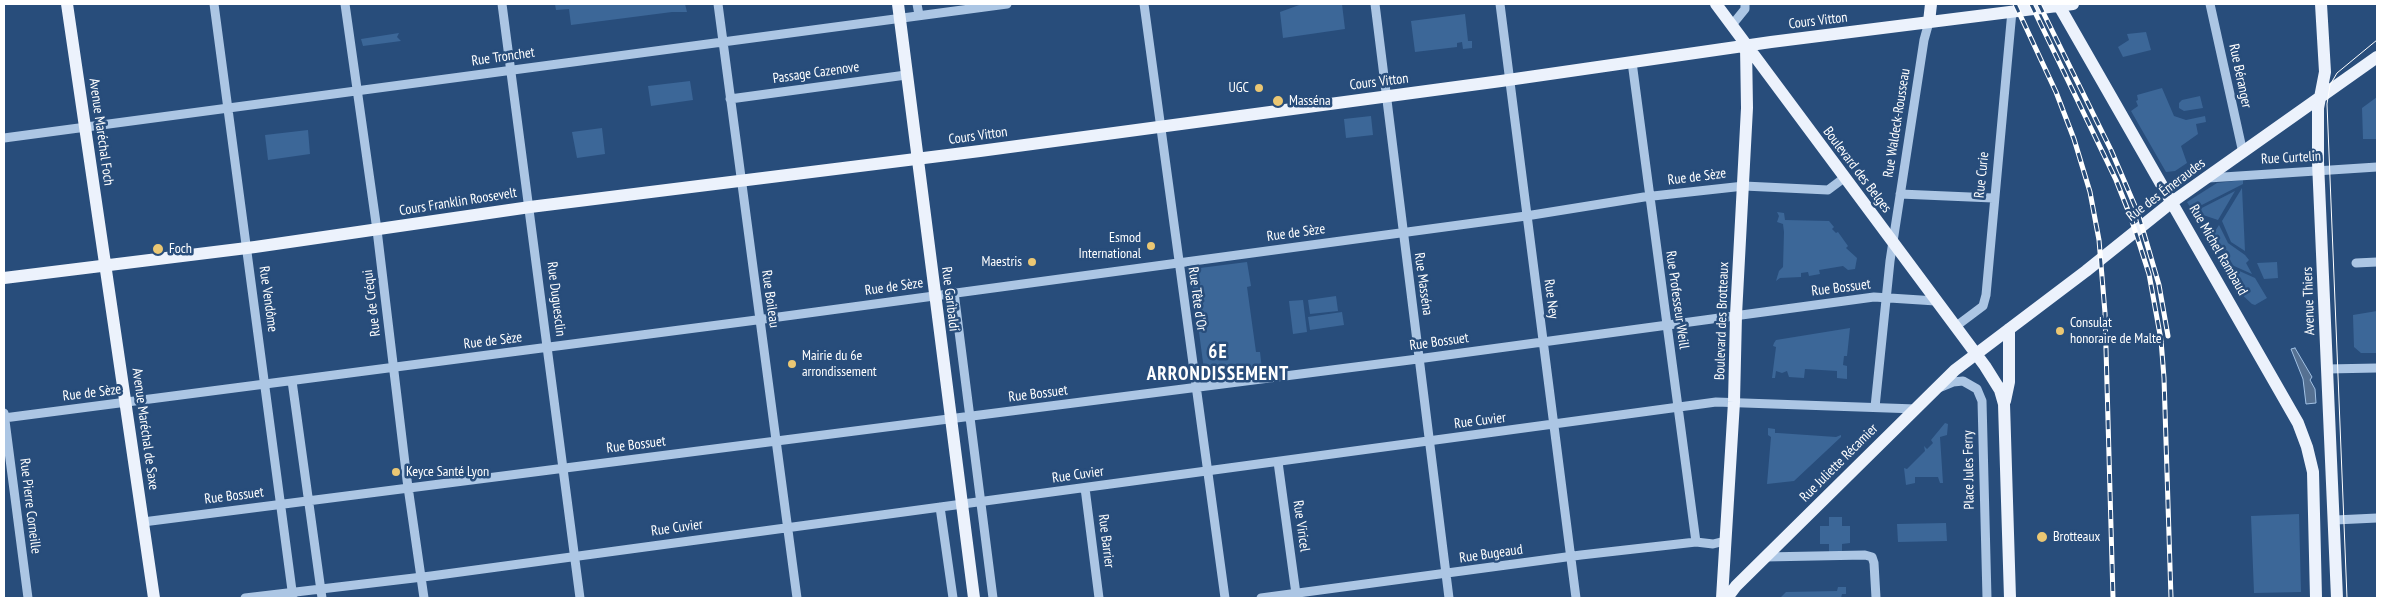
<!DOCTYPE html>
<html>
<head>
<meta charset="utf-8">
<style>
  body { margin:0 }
  #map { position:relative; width:2381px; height:602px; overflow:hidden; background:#284d7b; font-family:"PT Sans Narrow",sans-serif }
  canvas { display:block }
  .frame { position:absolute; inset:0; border:5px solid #fff; pointer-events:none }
</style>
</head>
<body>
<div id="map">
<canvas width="2381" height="602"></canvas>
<div class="frame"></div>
</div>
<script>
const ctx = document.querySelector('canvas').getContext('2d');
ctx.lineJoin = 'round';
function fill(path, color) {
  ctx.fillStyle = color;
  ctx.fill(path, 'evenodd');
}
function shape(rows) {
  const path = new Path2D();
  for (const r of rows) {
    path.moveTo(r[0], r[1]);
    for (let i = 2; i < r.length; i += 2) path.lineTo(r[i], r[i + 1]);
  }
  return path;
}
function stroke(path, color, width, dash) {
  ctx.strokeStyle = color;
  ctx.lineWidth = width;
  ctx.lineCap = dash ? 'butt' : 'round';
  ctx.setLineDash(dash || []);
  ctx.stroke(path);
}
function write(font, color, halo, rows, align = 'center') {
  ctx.font = font + ' "PT Sans Narrow",sans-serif';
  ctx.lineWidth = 5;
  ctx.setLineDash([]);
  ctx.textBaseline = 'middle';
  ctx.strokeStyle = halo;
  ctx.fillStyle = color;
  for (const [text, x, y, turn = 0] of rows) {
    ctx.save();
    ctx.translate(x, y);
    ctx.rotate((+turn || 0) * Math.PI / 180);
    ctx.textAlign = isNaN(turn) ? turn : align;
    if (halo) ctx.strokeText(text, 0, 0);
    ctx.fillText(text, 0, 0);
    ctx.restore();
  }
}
fill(shape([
  [555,4,685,4,687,12,672,12,571,25,569,9,556,10],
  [1302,4,1342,4,1345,29,1283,38,1280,12],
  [1465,14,1468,41,1472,41,1472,48,1463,49,1462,42,1457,43,1457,47,1415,52,1411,21],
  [2146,32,2151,50,2123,57,2118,47,2129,40,2127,34],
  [399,33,397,37,401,41,363,46,361,39],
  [690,81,693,100,651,106,648,86],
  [2162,88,2174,116,2186,120,2205,116,2206,122,2196,124,2198,134,2181,146,2187,163,2175,171,2166,172,2131,111,2138,106,2136,101,2138,100,2137,95],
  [2200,96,2203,108,2184,111,2179,108,2179,103,2182,100],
  [2377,97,2377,139,2363,139,2362,108],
  [1371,116,1373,135,1346,138,1344,119],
  [602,128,605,154,577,158,572,132],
  [308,130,310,154,268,160,265,135],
  [2243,180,2243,184,2192,210,2187,202,2217,183],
  [2242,188,2245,251,2231,242,2222,221],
  [2235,191,2218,220,2194,212],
  [1777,212,1784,213,1785,220,1829,221,1834,227,1832,229,1836,233,1838,232,1848,246,1846,248,1857,258,1855,269,1848,270,1843,266,1819,270,1820,274,1809,276,1808,272,1801,273,1801,277,1780,278,1776,281,1779,271,1783,267,1784,232,1783,224,1777,222,1779,216],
  [2219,225,2228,243,2245,255,2249,260,2246,263,2252,274,2223,261,2210,239],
  [1247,262,1251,286,1247,287,1256,352,1260,352,1262,369,1212,374,1204,370,1192,279,1200,268],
  [2277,262,2278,278,2264,279,2257,263],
  [2226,265,2255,278,2267,298,2255,305,2252,304,2238,291],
  [1336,296,1338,311,1310,314,1308,300],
  [1303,300,1307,332,1293,334,1289,301],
  [2377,311,2377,353,2361,353,2354,347,2353,315],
  [1342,312,1344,325,1310,330,1308,317],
  [1850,328,1847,356,1844,356,1843,365,1847,366,1847,379,1837,378,1837,371,1805,369,1804,378,1789,377,1787,371,1782,373,1776,371,1775,378,1772,378,1776,347,1773,346,1774,343,1776,340],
  [1945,423,1948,424,1947,435,1940,437,1943,483,1940,483,1938,477,1915,477,1915,483,1906,485,1904,468,1907,469,1925,451,1924,446,1927,449,1933,443,1931,440],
  [1768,428,1775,429,1775,433,1778,433,1836,437,1841,435,1841,437,1794,481,1767,484,1771,437,1768,435],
  [2299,514,2301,592,2254,593,2251,516],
  [1829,517,1842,517,1842,526,1850,526,1850,543,1842,544,1842,552,1829,552,1829,544,1820,544,1820,526,1829,526],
  [1946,523,1947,541,1898,542,1897,524],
  [1838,587,1846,587,1846,594,1842,594,1841,598,1780,598,1786,592,1837,591]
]), '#3c6798');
const water = shape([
  [2295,348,2312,377,2310,380,2315,389,2316,403,2306,404,2303,379,2291,349,2295,348]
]);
fill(water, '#567192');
stroke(water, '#a1c1e4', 1);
stroke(shape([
  [214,4,293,598],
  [345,4,377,230,407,480,424,598],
  [502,4,580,598],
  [718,4,797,598],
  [917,4,919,15],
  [1144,4,1225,598],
  [1375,4,1449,598],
  [1500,4,1576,598],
  [2210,4,2243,153],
  [1732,25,1745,9,1745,4],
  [1632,62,1696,542],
  [730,99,906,75],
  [4,138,1007,4],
  [2208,178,2377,167],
  [1900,194,1993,198],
  [2356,263,2377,262],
  [954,292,993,598],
  [1955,327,1983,306,1986,295,2012,11],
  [2327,369,2377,368],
  [292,381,322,598],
  [1941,387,1953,382,1963,381,1977,389,1982,401,1987,598],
  [1875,407,1890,261,1924,40,1929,22],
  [4,413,28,598],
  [4,418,749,321,1526,216,1644,197,1744,186,1828,190,1844,178],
  [1278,462,1296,594],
  [1085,488,1099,598],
  [940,507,953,598],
  [2335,520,2377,518],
  [143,522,1410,360,1874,297,1936,301],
  [1765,557,1865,555,1872,557,1874,563,1876,598],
  [245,598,431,576,1716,402,1916,409],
  [1261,598,1581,555,1696,542,1713,544,1725,541]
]), '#acc6e4', 9);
stroke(shape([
  [67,4,154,598],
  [898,4,974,598],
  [1716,4,1985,366,2000,390,2004,404,2010,598],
  [2058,4,2298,423,2307,447,2313,472,2316,598],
  [2321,4,2325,72,2318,108,2318,162,2337,598],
  [1929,22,1931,4],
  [4,278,255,247,530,207,980,151,1501,81,1771,42,2073,4],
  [2005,401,2009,382,2009,329],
  [1722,598,1734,402,1736,315,1747,108,1746,46],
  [1727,598,1736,586,1955,370,2086,271,2172,202,2377,57]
]), '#ecf2fc', 12);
stroke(shape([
  [2347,598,2327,104,2330,85,2337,73,2377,40]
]), '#fff', 1);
const rail = shape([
  [2015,4,2056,92,2074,139,2090,192,2099,240,2105,313,2113,598],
  [2031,4,2116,180,2131,218,2149,274,2161,340,2164,378,2171,598],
  [2039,4,2111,150,2138,213,2159,285,2168,336]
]);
stroke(rail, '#fff', 5);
stroke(rail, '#284d7b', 3, [9]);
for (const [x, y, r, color] of [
  [1259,88,5,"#ebc773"],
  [1278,101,6,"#ebc773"],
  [1151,246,5,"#ebc773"],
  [158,249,6,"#ebc773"],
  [1032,262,5,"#ebc773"],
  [2060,331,5,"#ebc773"],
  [792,364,5,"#ebc773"],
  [396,472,5,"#ebc773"],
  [2042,537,6,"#ebc773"]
]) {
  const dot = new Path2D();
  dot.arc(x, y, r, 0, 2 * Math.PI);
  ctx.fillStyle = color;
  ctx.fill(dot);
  stroke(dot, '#284d7b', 2);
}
write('14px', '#fff', '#284d7b', [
  ["Cours Vitton",1818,21,-7],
  ["Rue Tronchet",503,57,-8],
  ["Passage Cazenove",816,73,-8],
  ["Rue Béranger",2240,76,78],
  ["Cours Vitton",1379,82,-7],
  ["Rue Waldeck-Rousseau",1897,123,-81],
  ["Avenue Maréchal Foch",101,132,82],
  ["Cours Vitton",978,136,-8],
  ["Rue Curtelin",2291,158,-3],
  ["Boulevard des Belges",1857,170,53],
  ["Rue Curie",1982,175,-84],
  ["Rue de Sèze",1697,177,-7],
  ["Rue des Émeraudes",2166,190,-37],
  ["Cours Franklin Roosevelt",458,202,-9],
  ["Rue de Sèze",1296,233,-8],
  ["Rue Michel Rambaud",2218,250,60],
  ["Rue Masséna",1423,284,82],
  ["Rue de Sèze",894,287,-8],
  ["Rue Bossuet",1841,288,-7],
  ["Rue Vendôme",268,299,82],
  ["Rue Duguesclin",556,299,83],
  ["Rue Boileau",770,299,82],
  ["Rue Garibaldi",950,299,83],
  ["Rue Tête d'Or",1197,299,82],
  ["Rue Ney",1551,299,83],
  ["Rue Professeur Weill",1677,300,82],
  ["Avenue Thiers",2309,301,-92],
  ["Rue de Créqui",372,303,-97],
  ["Boulevard des Brotteaux",1722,321,-88],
  ["Rue de Sèze",493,341,-7],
  ["Rue Bossuet",1439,342,-8],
  ["Rue de Sèze",92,393,-7],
  ["Rue Bossuet",1038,394,-7],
  ["Rue Cuvier",1480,421,-7],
  ["Avenue Maréchal de Saxe",145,429,82],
  ["Rue Bossuet",636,445,-7],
  ["Rue Juliette Récamier",1839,463,-45],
  ["Place Jules Ferry",1969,470,-91],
  ["Rue Cuvier",1078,475,-8],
  ["Rue Bossuet",234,496,-7],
  ["Rue Pierre Corneille",30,506,83],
  ["Rue Viricel",1301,526,82],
  ["Rue Cuvier",677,528,-8],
  ["Rue Barrier",1106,541,83],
  ["Rue Bugeaud",1491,554,-8]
]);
write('14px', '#fff', '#284d7b', [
  ["UGC",1249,88,"right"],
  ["Masséna",1289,101],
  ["Esmod",1141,238,"right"],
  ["International",1141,254,"right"],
  ["Foch",169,249],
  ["Maestris",1022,262,"right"],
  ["Consulat",2070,323],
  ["honoraire de Malte",2070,339],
  ["Mairie du 6e",802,356],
  ["arrondissement",802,372],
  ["Keyce Santé Lyon",406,472],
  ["Brotteaux",2053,537]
], 'left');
ctx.letterSpacing = '1px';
write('bold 19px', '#fff', '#284d7b', [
  ["6E",1218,353],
  ["ARRONDISSEMENT",1218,375]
]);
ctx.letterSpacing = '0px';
</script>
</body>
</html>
